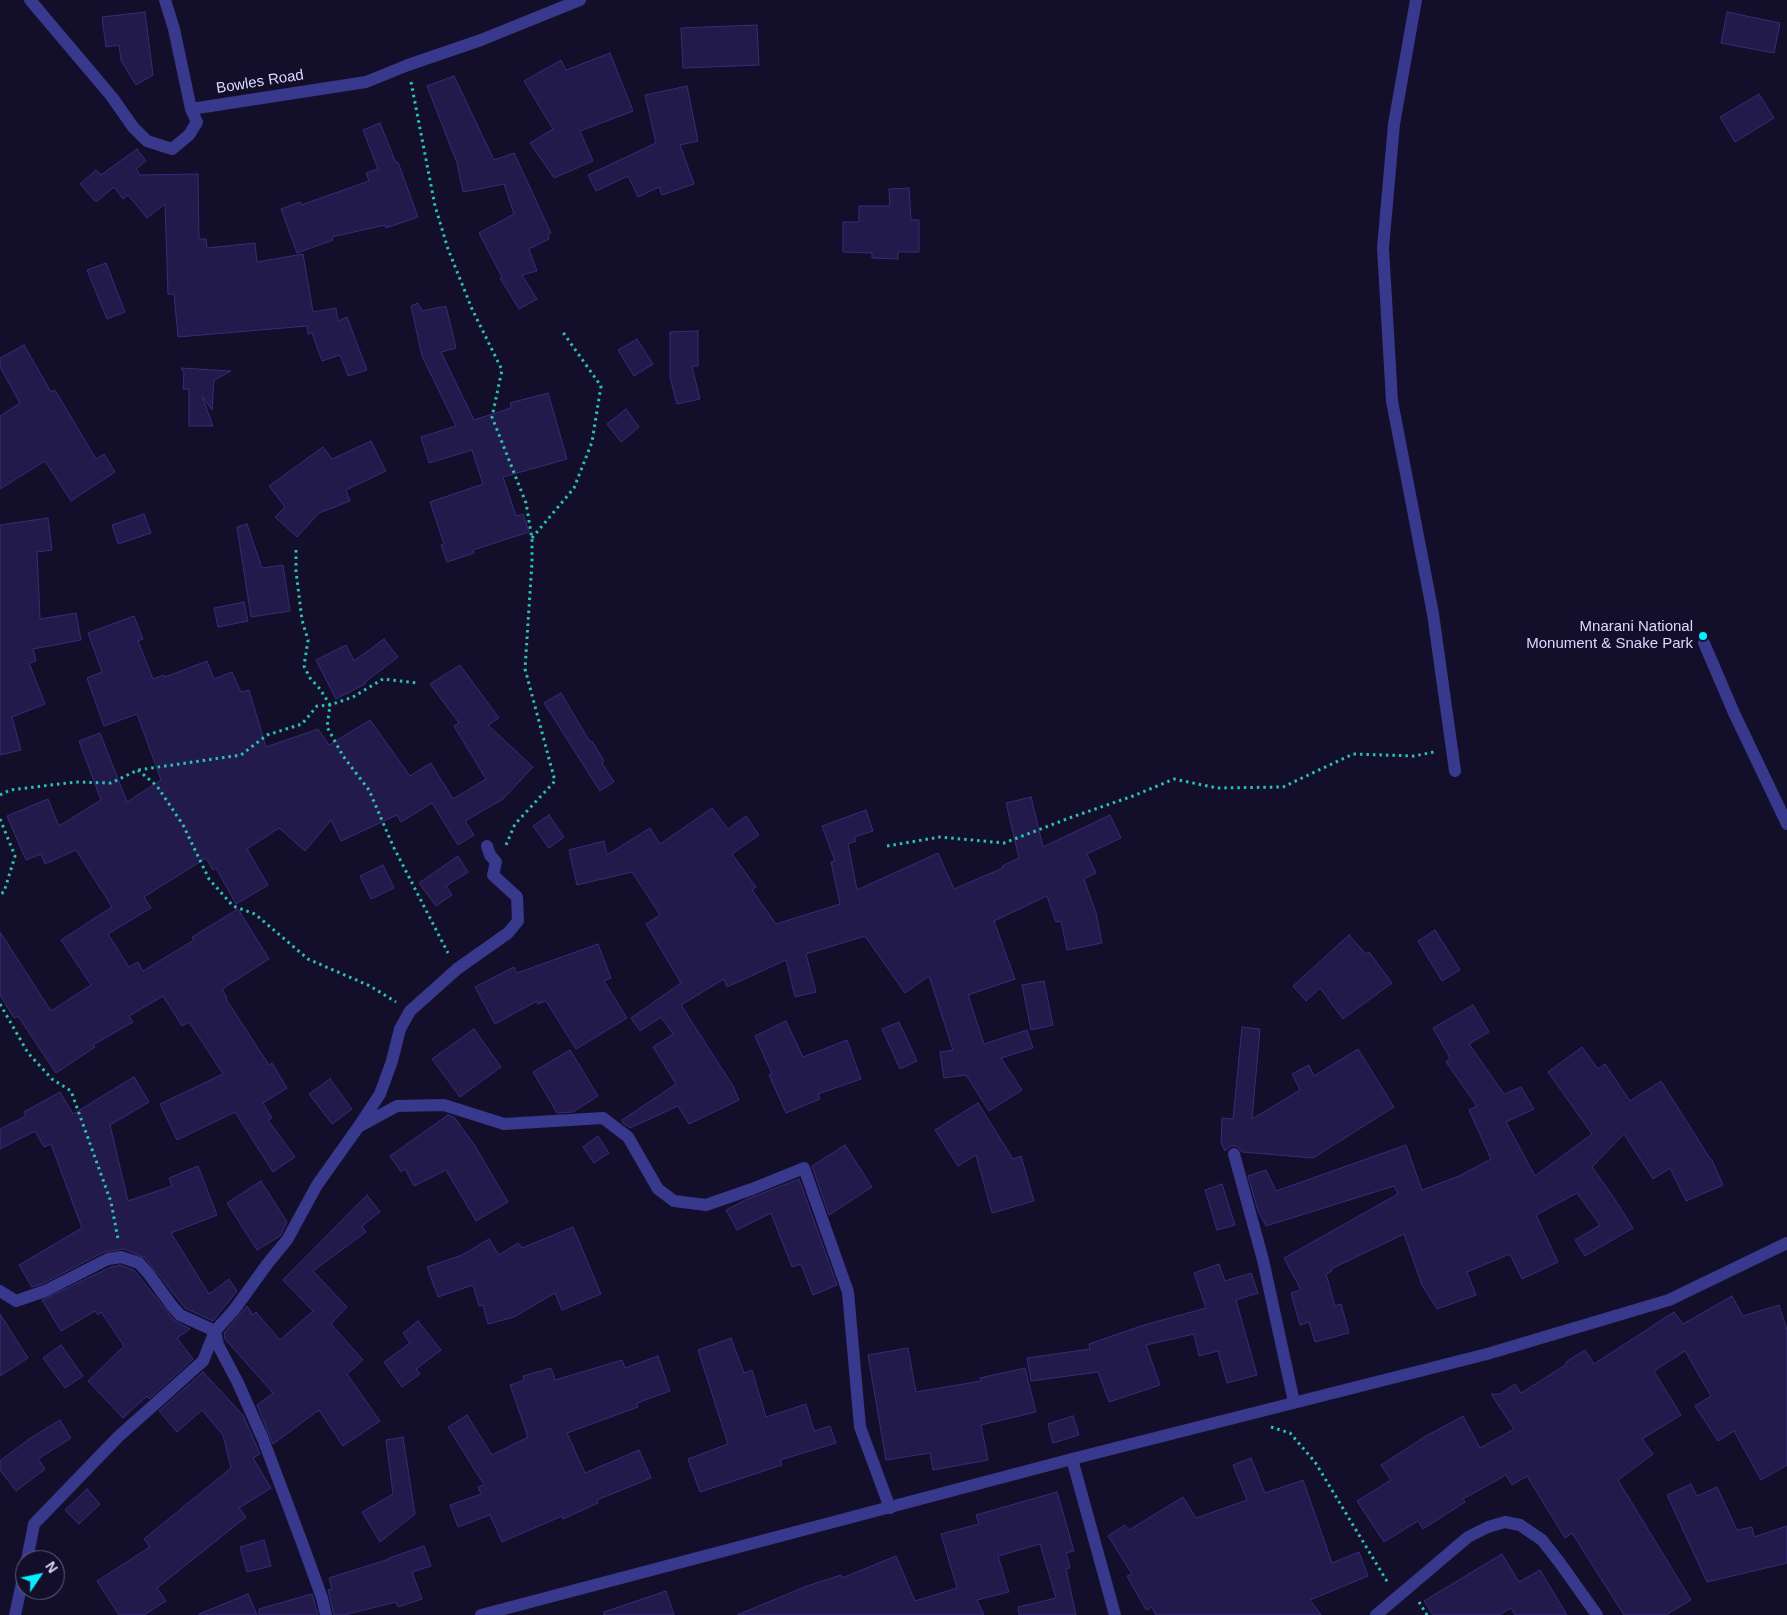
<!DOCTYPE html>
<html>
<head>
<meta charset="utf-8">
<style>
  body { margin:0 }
  #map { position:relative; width:1787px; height:1615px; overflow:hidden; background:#130f2b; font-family:Helvetica,sans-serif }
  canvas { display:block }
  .north { position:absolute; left:15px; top:1550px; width:50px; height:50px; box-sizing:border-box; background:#130f2b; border:1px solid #636080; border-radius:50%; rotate:56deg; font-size:14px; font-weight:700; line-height:20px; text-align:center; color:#dcd9ff }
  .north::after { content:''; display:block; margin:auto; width:18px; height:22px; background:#05f0ff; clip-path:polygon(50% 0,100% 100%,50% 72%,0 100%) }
</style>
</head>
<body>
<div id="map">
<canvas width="1787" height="1615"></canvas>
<div class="north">N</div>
</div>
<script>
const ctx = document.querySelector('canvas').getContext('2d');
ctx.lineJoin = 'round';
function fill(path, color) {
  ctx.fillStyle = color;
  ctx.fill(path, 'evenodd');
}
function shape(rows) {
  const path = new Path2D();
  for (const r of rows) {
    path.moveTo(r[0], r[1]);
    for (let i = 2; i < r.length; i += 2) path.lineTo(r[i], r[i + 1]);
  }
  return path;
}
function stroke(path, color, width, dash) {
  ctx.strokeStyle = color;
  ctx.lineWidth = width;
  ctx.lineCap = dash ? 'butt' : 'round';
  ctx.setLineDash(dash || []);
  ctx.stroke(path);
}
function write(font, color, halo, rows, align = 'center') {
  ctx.font = font + ' Helvetica,sans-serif';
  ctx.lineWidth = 5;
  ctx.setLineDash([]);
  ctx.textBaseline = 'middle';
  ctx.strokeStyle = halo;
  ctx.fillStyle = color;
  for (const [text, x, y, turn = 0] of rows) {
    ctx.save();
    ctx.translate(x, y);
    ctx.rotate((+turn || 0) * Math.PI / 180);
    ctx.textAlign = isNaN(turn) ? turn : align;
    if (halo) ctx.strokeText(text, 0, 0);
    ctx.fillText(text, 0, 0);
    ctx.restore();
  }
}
const building = shape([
  [145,12,153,75,136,85,121,60,119,45,106,47,102,17,145,12],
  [1727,12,1780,23,1774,53,1721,43,1727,12],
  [757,25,759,65,683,68,681,28,757,25],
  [610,53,633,111,580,131,593,161,554,178,530,143,553,129,524,81,561,60,566,70,610,53],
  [454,76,494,160,514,153,551,233,548,234,549,239,529,249,537,271,522,275,537,299,519,309,500,278,502,277,479,233,514,214,504,184,463,192,457,163,427,86,454,76],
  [687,86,698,141,680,145,694,184,662,195,659,187,638,197,628,176,596,191,588,175,656,143,645,95,687,86],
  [1759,94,1774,118,1735,142,1720,117,1759,94],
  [380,123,396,163,398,162,418,217,386,228,385,225,332,237,333,240,297,253,281,209,300,202,301,205,369,181,366,173,378,169,363,130,380,123],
  [137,149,146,161,136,169,140,175,198,174,199,239,206,239,207,248,255,243,257,262,303,254,313,312,336,308,338,321,347,317,367,370,348,376,340,355,322,361,312,333,308,334,307,326,178,337,174,294,168,294,165,204,147,218,128,195,123,199,114,187,96,202,80,184,96,170,101,175,137,149],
  [909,188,911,220,919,220,919,252,898,252,898,259,872,258,872,253,843,252,843,222,859,222,859,206,890,206,889,189,909,188],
  [106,263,125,312,107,319,87,270,106,263],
  [418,303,422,311,446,306,456,348,441,352,474,420,511,408,510,403,548,393,567,459,503,477,516,516,523,514,529,532,473,550,474,553,447,562,441,545,444,544,430,502,483,484,472,450,429,463,421,437,456,426,422,356,411,306,418,303],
  [698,331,698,366,692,366,700,399,677,404,670,377,670,332,698,331],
  [637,339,653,364,634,376,618,350,637,339],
  [24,345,51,392,55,390,96,459,104,454,115,472,71,501,45,461,0,489,0,416,20,403,0,367,0,358,24,345],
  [181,368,231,371,214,380,212,410,202,396,213,426,189,426,189,389,183,389,184,373,181,368],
  [626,409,639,427,621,442,607,424,626,409],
  [371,441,386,471,346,490,350,501,319,513,297,537,275,517,285,507,269,486,323,447,332,459,371,441],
  [144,514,151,533,118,544,112,525,144,514],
  [48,518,52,550,37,552,40,619,76,613,81,640,33,649,36,661,29,663,45,704,12,717,21,750,0,755,0,525,48,518],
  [247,524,262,568,283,565,290,611,251,617,237,527,247,524],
  [244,602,248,621,218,627,214,608,244,602],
  [134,616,143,639,138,641,153,679,164,675,165,677,207,661,214,679,232,672,241,692,249,690,266,747,318,729,329,745,370,720,410,776,431,763,453,799,486,779,454,726,459,723,430,684,460,665,499,718,488,725,533,767,503,799,465,821,474,835,458,845,432,803,401,822,397,815,341,841,331,820,305,851,279,828,247,849,268,885,236,904,216,868,213,870,206,858,144,897,151,908,108,934,129,967,138,962,143,971,194,940,192,937,238,909,269,959,222,989,227,998,226,999,269,1065,272,1063,287,1088,263,1103,272,1118,268,1120,295,1157,273,1172,235,1112,177,1140,160,1104,223,1074,189,1022,182,1026,163,996,129,1016,133,1022,93,1045,95,1047,56,1073,18,1016,14,1018,0,995,0,932,51,1011,91,985,61,940,112,907,76,850,45,864,41,854,26,860,7,816,48,799,59,826,101,800,79,741,100,733,127,802,161,780,137,714,104,726,87,678,102,672,88,633,134,616],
  [384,639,398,657,365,682,365,684,336,699,316,660,346,645,354,661,384,639],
  [561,693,590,742,592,741,604,761,602,763,614,782,600,791,544,703,561,693],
  [1031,797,1043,847,1110,815,1121,838,1087,854,1096,873,1084,879,1096,913,1102,943,1067,950,1061,921,1056,922,1047,896,994,921,1015,979,968,995,984,1044,1027,1030,1033,1048,1001,1058,1022,1090,989,1111,966,1075,944,1078,940,1052,953,1050,929,976,905,993,865,936,806,954,816,992,795,997,786,960,727,987,724,979,681,1005,733,1086,739,1100,689,1124,678,1106,630,1128,623,1123,622,1120,676,1084,653,1047,673,1034,661,1017,640,1031,631,1018,681,983,646,924,660,915,632,872,577,885,569,850,604,841,607,855,650,828,660,844,712,808,728,829,746,816,759,835,732,854,756,887,752,890,776,924,840,904,831,862,835,861,822,826,866,810,873,831,854,837,856,841,848,844,857,890,938,853,954,889,1003,868,1002,866,1019,858,1006,803,1031,797],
  [549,815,564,837,549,848,533,826,549,815],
  [458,856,468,872,446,886,452,895,436,906,419,883,458,856],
  [383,865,394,888,371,899,360,876,383,865],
  [1435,930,1460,970,1442,981,1418,941,1435,930],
  [1349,935,1366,954,1369,952,1392,983,1343,1019,1320,988,1306,1001,1293,986,1349,935],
  [598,944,611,978,604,981,627,1018,576,1049,546,1001,538,1004,537,1001,495,1024,475,987,514,967,517,973,598,944],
  [1044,981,1053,1025,1031,1030,1022,985,1044,981],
  [1473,1005,1489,1032,1469,1044,1504,1094,1521,1087,1534,1109,1506,1122,1535,1176,1592,1134,1548,1072,1582,1047,1598,1069,1605,1064,1630,1101,1661,1081,1711,1160,1712,1160,1723,1185,1686,1201,1670,1168,1653,1179,1624,1134,1592,1167,1612,1195,1633,1228,1585,1256,1575,1240,1600,1225,1577,1193,1536,1215,1558,1262,1522,1279,1510,1254,1467,1272,1476,1295,1437,1309,1422,1285,1404,1234,1331,1269,1332,1271,1326,1274,1335,1306,1341,1304,1349,1333,1315,1342,1309,1322,1300,1325,1291,1293,1301,1290,1284,1258,1398,1194,1394,1186,1266,1226,1258,1211,1248,1176,1266,1170,1276,1191,1406,1145,1422,1190,1459,1176,1491,1159,1469,1110,1477,1106,1446,1062,1450,1058,1433,1028,1473,1005],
  [786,1021,803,1057,847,1040,861,1079,818,1094,820,1099,786,1113,769,1075,772,1074,755,1036,786,1021],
  [899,1022,917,1061,900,1069,882,1029,899,1022],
  [1242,1027,1260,1029,1252,1119,1300,1090,1292,1074,1309,1065,1314,1076,1358,1049,1394,1107,1313,1158,1242,1152,1239,1148,1236,1146,1231,1146,1225,1151,1221,1143,1222,1118,1233,1119,1242,1027],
  [474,1029,501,1067,460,1097,432,1059,474,1029],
  [570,1050,598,1096,573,1112,557,1113,533,1072,570,1050],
  [134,1077,149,1102,110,1125,128,1201,172,1186,169,1178,198,1166,217,1215,171,1233,209,1294,229,1279,237,1291,213,1321,185,1308,145,1258,124,1249,104,1252,42,1284,32,1287,19,1265,82,1228,51,1144,44,1147,35,1131,0,1149,0,1129,26,1116,24,1112,60,1092,73,1114,134,1077],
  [330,1079,352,1109,332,1124,309,1094,330,1079],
  [978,1103,1013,1159,1021,1156,1034,1201,992,1213,976,1155,958,1166,935,1130,978,1103],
  [448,1115,454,1117,475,1146,508,1202,476,1221,446,1170,414,1186,405,1169,401,1172,390,1156,448,1115],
  [598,1136,609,1153,594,1163,583,1147,598,1136],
  [845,1145,872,1187,829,1215,812,1166,845,1145],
  [799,1179,837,1285,813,1295,801,1264,792,1267,771,1213,737,1230,726,1210,747,1199,799,1179],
  [261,1181,287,1222,280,1236,257,1250,227,1203,261,1181],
  [1222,1184,1235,1225,1217,1230,1205,1190,1222,1184],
  [367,1195,380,1212,362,1226,366,1232,313,1271,347,1307,331,1324,363,1360,347,1374,380,1421,343,1446,319,1410,273,1444,257,1405,273,1393,225,1339,224,1333,247,1306,253,1315,256,1312,280,1340,313,1311,283,1280,367,1195],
  [573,1227,601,1294,562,1310,555,1293,514,1317,488,1324,483,1305,479,1306,473,1285,438,1297,427,1267,462,1255,489,1239,499,1255,518,1243,522,1248,573,1227],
  [1219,1264,1225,1281,1251,1273,1258,1293,1236,1300,1257,1375,1227,1383,1218,1351,1199,1356,1194,1334,1146,1345,1160,1385,1109,1402,1098,1372,1031,1381,1027,1358,1090,1349,1089,1344,1144,1325,1206,1308,1194,1273,1219,1264],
  [120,1265,134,1270,174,1320,190,1329,177,1338,193,1359,149,1399,147,1396,123,1418,88,1381,124,1346,101,1312,98,1315,95,1311,61,1331,42,1300,111,1267,120,1265],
  [1732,1296,1743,1316,1779,1305,1787,1330,1787,1465,1761,1480,1734,1431,1718,1441,1695,1406,1711,1396,1685,1351,1654,1371,1681,1415,1642,1439,1653,1454,1618,1480,1691,1600,1666,1615,1624,1615,1572,1533,1565,1538,1527,1476,1512,1485,1506,1475,1463,1499,1465,1502,1423,1529,1418,1521,1384,1542,1357,1501,1391,1480,1381,1465,1426,1436,1463,1416,1480,1448,1514,1429,1491,1394,1500,1394,1515,1384,1521,1393,1567,1364,1566,1362,1585,1350,1594,1364,1674,1312,1683,1324,1732,1296],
  [0,1314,28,1358,0,1376,0,1314],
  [418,1321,441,1350,416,1369,420,1374,402,1387,384,1362,410,1343,403,1333,418,1321],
  [731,1338,744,1373,752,1370,766,1417,806,1404,814,1431,830,1426,836,1443,780,1460,782,1465,700,1492,688,1459,728,1444,698,1350,731,1338],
  [61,1345,83,1376,65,1388,43,1358,61,1345],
  [908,1348,916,1392,981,1381,980,1378,1025,1368,1036,1412,981,1425,988,1460,933,1470,930,1453,886,1460,868,1355,908,1348],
  [658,1356,670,1391,637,1403,638,1407,567,1433,585,1473,639,1450,651,1478,597,1500,598,1503,563,1519,562,1516,502,1542,490,1515,458,1527,450,1505,481,1494,478,1487,484,1485,448,1427,467,1415,492,1455,528,1437,510,1385,524,1380,523,1376,551,1368,555,1380,622,1360,625,1368,658,1356],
  [203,1372,243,1415,260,1454,253,1458,271,1488,239,1508,246,1517,157,1588,166,1601,144,1615,119,1615,97,1581,150,1547,144,1539,231,1468,223,1435,202,1410,177,1432,159,1411,203,1372],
  [1073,1416,1079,1435,1053,1443,1048,1424,1073,1416],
  [60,1420,71,1438,38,1459,45,1469,16,1491,0,1470,0,1461,29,1439,60,1420],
  [403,1437,415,1514,380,1542,362,1512,393,1494,386,1440,403,1437],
  [1251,1458,1265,1493,1303,1480,1332,1563,1359,1552,1368,1576,1310,1600,1321,1615,1156,1615,1152,1607,1146,1610,1127,1576,1132,1574,1108,1536,1125,1525,1129,1530,1183,1497,1196,1518,1247,1500,1233,1465,1251,1458],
  [1691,1484,1697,1496,1717,1487,1737,1530,1752,1527,1754,1537,1787,1526,1787,1563,1707,1582,1667,1495,1691,1484],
  [87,1489,100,1504,79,1524,65,1510,87,1489],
  [1057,1492,1074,1551,1066,1553,1070,1568,1066,1569,1076,1615,1019,1615,1018,1607,1056,1598,1040,1544,998,1556,1009,1592,977,1600,984,1615,737,1615,807,1586,841,1575,842,1578,896,1556,915,1601,957,1588,941,1534,979,1524,976,1515,1057,1492],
  [264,1540,271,1566,247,1572,240,1547,264,1540],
  [424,1546,431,1566,412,1572,422,1599,398,1607,396,1602,344,1615,334,1615,328,1590,332,1589,329,1578,389,1559,389,1558,424,1546],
  [1502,1554,1519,1582,1540,1570,1567,1615,1515,1615,1511,1608,1499,1615,1433,1615,1424,1601,1502,1554],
  [666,1591,674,1615,604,1615,604,1612,666,1591],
  [248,1594,257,1615,199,1615,199,1614,248,1594],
  [312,1594,318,1615,259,1615,259,1609,312,1594]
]);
fill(building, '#231a4c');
stroke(building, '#382b7a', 1);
stroke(shape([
  [411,82,435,206,448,249,472,309,502,370,492,417,526,503,532,539,532,562,525,669,555,781,515,824,506,845],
  [532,538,574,488,592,442,601,386,562,331],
  [296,550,296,571,302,620,308,640,304,666,310,678,320,689,330,705,327,727,343,756,369,790,393,846,448,953],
  [138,770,157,786,183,825,209,879,233,906,255,914,308,959,370,986,396,1002],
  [0,795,10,790,76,782,111,783,138,770,241,755,267,735,302,724,317,706,330,705,353,697,383,679,417,683],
  [0,819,15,856,4,892,0,894],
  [887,846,940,837,1004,843,1072,817,1133,796,1174,779,1217,788,1283,787,1353,754,1414,756,1434,752],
  [0,1004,28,1053,52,1079,71,1091,111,1202,118,1239],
  [1271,1427,1290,1433,1315,1462,1388,1583],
  [1419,1602,1427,1615]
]), '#2ac2b3', 3, [2.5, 4]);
stroke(shape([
  [30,0,112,97,133,127,147,141,172,149,189,135,197,122,191,109,366,82,408,65,481,40,580,0],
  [165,0,174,29,191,109],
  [1416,0,1394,124,1383,248,1392,401,1433,614,1455,771],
  [1704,643,1734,713,1787,824],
  [360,1126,397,1106,444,1105,504,1124,603,1118,628,1137,658,1189,674,1201,706,1205,752,1189,804,1168,848,1292,860,1427,890,1508],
  [1234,1154,1263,1260,1294,1402],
  [0,1291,16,1301,45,1291,108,1259,121,1257,139,1263,148,1273,172,1306,180,1315,215,1331,203,1361,118,1437,34,1524,27,1560],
  [1072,1459,1115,1615],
  [15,1615,25,1569],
  [326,1615,322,1598,304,1548,263,1439,238,1383,218,1345,215,1331,234,1310,268,1263,287,1240,317,1185,359,1126,380,1094,392,1061,400,1029,410,1011,457,969,508,933,518,921,517,897,493,875,496,862,490,855,487,846],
  [1376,1615,1468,1537,1488,1527,1505,1522,1520,1525,1542,1540,1560,1563,1597,1615]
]), '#38388c', 12);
stroke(shape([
  [481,1615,1072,1459,1487,1354,1669,1300,1787,1243]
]), '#38388c', 12);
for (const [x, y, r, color] of [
  [1703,636,5,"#05f0ff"]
]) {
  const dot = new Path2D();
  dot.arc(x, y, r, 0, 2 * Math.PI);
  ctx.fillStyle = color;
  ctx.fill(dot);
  stroke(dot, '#130f2b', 2);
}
write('15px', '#dcd9ff', '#130f2b', [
  ["Bowles Road",260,82,-9]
]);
write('15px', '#dcd9ff', '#130f2b', [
  ["Mnarani National",1693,627],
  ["Monument & Snake Park",1693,644]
], 'right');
</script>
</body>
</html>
